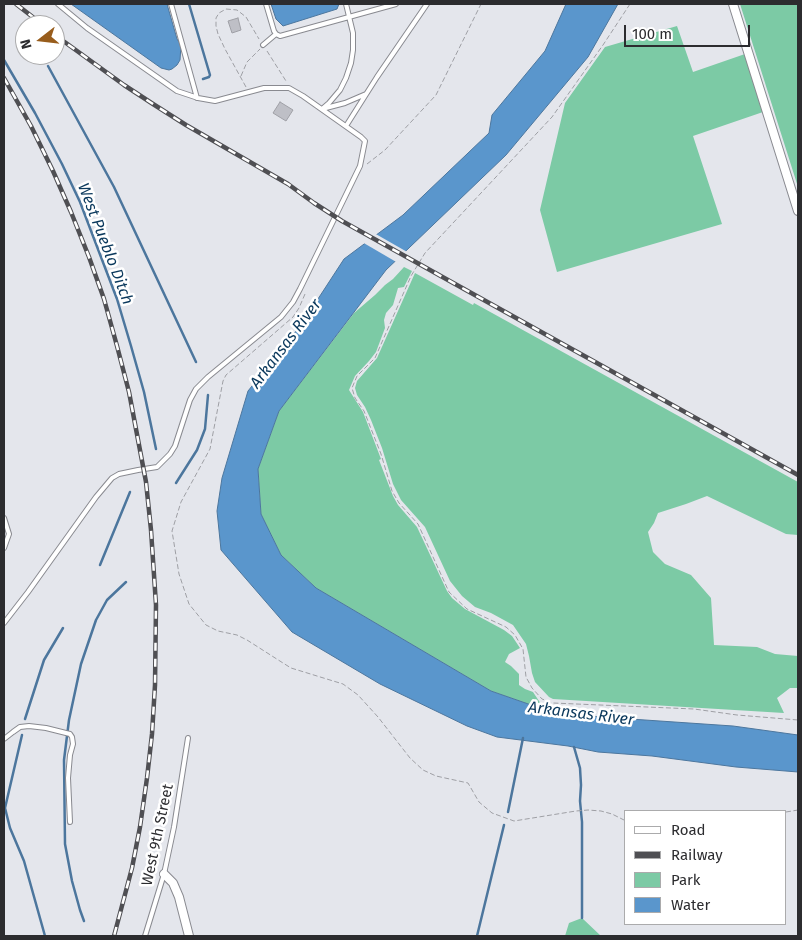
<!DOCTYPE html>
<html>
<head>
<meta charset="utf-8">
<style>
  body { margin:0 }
  #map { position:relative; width:802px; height:940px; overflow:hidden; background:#e4e6ec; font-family:"Fira Sans",sans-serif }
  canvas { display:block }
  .frame { position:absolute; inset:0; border:5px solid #2c2c2f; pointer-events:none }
  .legend { position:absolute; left:624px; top:810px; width:162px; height:115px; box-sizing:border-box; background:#fff; border:1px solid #ababac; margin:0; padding:6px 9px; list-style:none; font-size:15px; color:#2c2c2f }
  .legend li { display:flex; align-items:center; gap:10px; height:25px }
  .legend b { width:25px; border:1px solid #ababac }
  .north { position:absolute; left:15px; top:15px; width:50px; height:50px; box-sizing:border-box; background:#fff; border:1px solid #ababac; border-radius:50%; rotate:254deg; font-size:14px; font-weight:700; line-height:20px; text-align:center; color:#2c2c2f }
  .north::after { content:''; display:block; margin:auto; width:18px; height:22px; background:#985d1c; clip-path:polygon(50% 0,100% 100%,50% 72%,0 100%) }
  .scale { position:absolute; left:624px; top:25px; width:126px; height:22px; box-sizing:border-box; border:2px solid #2c2c2f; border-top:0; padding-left:6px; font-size:15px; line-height:18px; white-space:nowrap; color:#2c2c2f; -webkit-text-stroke:4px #fff; paint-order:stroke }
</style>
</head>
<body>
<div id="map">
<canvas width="802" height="940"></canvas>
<div class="frame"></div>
<ul class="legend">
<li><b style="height:6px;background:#fff"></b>Road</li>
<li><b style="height:6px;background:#4f4f53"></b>Railway</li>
<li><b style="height:14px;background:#7ccaa5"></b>Park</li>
<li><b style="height:14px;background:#5a96cc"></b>Water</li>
</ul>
<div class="north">N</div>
<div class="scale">100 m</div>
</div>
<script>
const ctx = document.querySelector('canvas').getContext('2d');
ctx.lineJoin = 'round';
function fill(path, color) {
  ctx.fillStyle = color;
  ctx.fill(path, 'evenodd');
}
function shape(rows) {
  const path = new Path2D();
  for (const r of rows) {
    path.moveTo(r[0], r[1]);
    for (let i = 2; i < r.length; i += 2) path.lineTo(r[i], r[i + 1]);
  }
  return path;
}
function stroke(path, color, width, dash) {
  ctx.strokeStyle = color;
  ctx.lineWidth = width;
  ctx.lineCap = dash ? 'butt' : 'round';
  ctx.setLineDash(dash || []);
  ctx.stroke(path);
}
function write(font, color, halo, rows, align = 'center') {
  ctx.font = font + ' "Fira Sans",sans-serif';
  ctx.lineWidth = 5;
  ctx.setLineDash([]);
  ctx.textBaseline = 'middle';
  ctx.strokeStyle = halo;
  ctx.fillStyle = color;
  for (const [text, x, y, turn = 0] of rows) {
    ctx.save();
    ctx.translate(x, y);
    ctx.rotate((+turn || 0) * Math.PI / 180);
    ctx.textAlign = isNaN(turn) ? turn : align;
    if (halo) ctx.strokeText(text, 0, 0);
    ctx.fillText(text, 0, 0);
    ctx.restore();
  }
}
fill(shape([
  [740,4,798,4,798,187],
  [677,26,693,72,745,54,763,112,693,136,722,224,557,272,540,210,565,103,605,47],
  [404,267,412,271,404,287,398,288,393,305,386,313,384,320,385,328,376,352,369,361,355,376,349,390,363,412,381,459,379,460,393,496,398,505,417,527,447,591,452,598,465,609,504,630,512,636,520,648,509,654,505,662,511,666,519,674,519,685,525,689,533,692,545,710,491,691,316,588,281,555,261,514,258,469,279,411,354,313,375,295,385,285,393,279],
  [415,273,473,305,474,303,798,482,798,535,786,534,707,496,686,504,658,513,654,523,648,532,653,552,665,564,691,575,711,598,714,645,757,647,775,654,798,656,798,688,790,688,777,698,784,713,553,699,549,697,535,682,532,673,529,656,526,644,513,625,491,613,475,607,462,596,450,581,425,527,401,500,393,484,382,448,371,420,365,407,357,395,355,388,357,381,377,358],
  [582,918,601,936,565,936,569,923]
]), '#7ccaa5');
const water = shape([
  [71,4,167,4,177,39,181,45,180,60,177,65,172,69,169,70,161,68,71,4],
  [271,4,339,4,337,9,283,26,276,19,271,4],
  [566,4,618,4,588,57,506,155,386,270,279,411,258,469,261,514,281,555,316,588,491,691,557,714,733,726,798,735,798,772,736,767,652,756,598,752,568,746,497,737,467,726,380,684,292,632,221,550,217,511,222,478,248,391,301,325,344,259,403,215,489,133,492,115,545,51,566,4]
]);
fill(water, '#5a96cc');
stroke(water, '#4c769d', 1);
fill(shape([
  [374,233,409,253,398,263,362,242]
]), '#e4e6ec');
stroke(shape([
  [189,4,210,75,209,77,203,79],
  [4,60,35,113,62,164,80,202,117,299,131,346,144,392,156,449],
  [48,66,114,187,196,362],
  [176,483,197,450,205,429,208,395],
  [100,565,130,492],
  [25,719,44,660,63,628],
  [22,735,5,808,10,828,24,861,45,936],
  [574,747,580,768,581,785,580,801,582,822,582,918],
  [508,812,523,738],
  [84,921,80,910,72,881,65,844,64,760,69,720,81,664,96,620,107,600,126,582],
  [477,936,504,825]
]), '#4c769d', 2.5);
const building = shape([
  [238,18,241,30,232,33,228,21,238,18],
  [280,102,293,110,286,121,273,113,280,102]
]);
fill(building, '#bebfc6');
stroke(building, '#9fa0a6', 1);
const service = shape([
  [171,4,197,98],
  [266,4,274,31,276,34,280,36,396,4],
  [346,4,353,33,353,50,351,63,346,78,340,90,329,103,322,109,345,103,366,94],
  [263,45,276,34],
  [346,126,377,77,427,4],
  [4,518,9,534,4,548],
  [4,623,28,592,96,497,112,478,119,474,138,470,157,467,170,454,175,446,190,400,196,389,208,377,281,317,293,302,300,289,360,166,365,141,361,137,303,96,289,88,264,88,215,101,198,98,177,91,87,28,58,4],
  [4,739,13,732,20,727,29,726,46,728,70,734,72,737,73,744,70,755,68,778,70,822],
  [145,936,164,874,174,827,188,738]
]);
const minor = shape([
  [733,4,798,211],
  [164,874,173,883,179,897,189,936]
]);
stroke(service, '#898a90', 6);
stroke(minor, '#898a90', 10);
stroke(shape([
  [630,4,603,45,552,117,425,253,411,276,375,358,357,376,352,388,355,398,364,411,381,454,392,491,399,503,418,524,449,592,467,609,506,627,515,635,523,649,526,677,532,688,542,699,553,703,694,709,737,715,798,720],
  [267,51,286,81],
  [241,76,247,62,260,49],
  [246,87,225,49,218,34,216,26,216,18,219,13,226,9,237,10,246,17,259,39],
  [367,164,385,150,436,95,481,4],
  [305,294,299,308,293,317,226,375,223,381,210,449,181,502,172,531,179,574,189,604,206,625,218,631,237,635,247,640,283,663,291,668,343,684,358,695,378,717,410,758,423,770,436,776,468,783,479,802,492,813,514,821,576,811,588,810,601,811,612,814,626,821],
  [786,812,798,810]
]), '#9e9fa4', 1, [5, 2.5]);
stroke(service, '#fff', 4);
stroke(minor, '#fff', 8);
const rail = shape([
  [16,4,43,25],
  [55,35,124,85,153,104,186,125,288,184,314,203,342,221,798,475],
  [4,78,31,126,53,171,71,212,89,257,104,299,117,346,129,392,146,482,151,530,156,605,155,685,152,734,147,778,140,827,132,868,114,936]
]);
stroke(rail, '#4f4f53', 4.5);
stroke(rail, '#fff', 2.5, [8]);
write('15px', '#2c2c2f', '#fff', [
  ["West 9th Street",158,835,-78]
]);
write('italic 16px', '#0a385c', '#fff', [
  ["West Pueblo Ditch",105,244,69],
  ["Arkansas River",286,344,-53],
  ["Arkansas River",581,714,7]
]);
</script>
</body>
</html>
